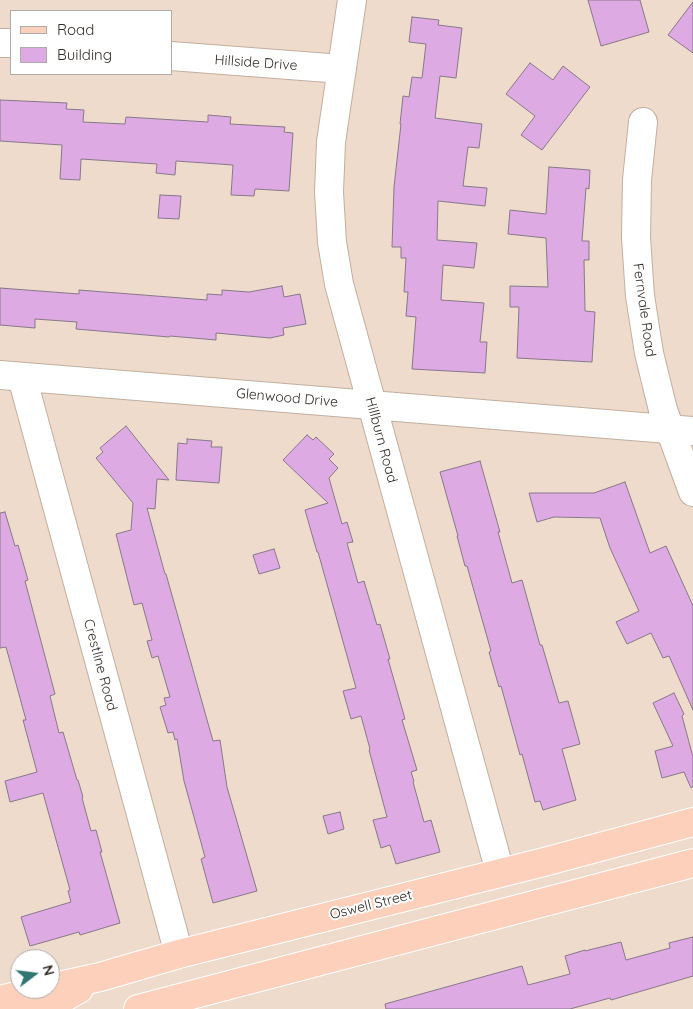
<!DOCTYPE html>
<html>
<head>
<meta charset="utf-8">
<style>
  body { margin:0 }
  #map { position:relative; width:693px; height:1009px; overflow:hidden; background:#eedbcc; font-family:Quicksand,sans-serif }
  canvas { display:block }
  .legend { position:absolute; left:10px; top:10px; width:162px; height:65px; box-sizing:border-box; background:#fff; border:1px solid #aeaba9; margin:0; padding:6px 9px; list-style:none; font-size:15px; color:#342d28 }
  .legend li { display:flex; align-items:center; gap:10px; height:25px }
  .legend b { width:25px; border:1px solid #aeaba9 }
  .north { position:absolute; left:10px; top:949px; width:50px; height:50px; box-sizing:border-box; background:#fff; border:1px solid #aeaba9; border-radius:50%; rotate:75deg; font-size:14px; font-weight:700; line-height:20px; text-align:center; color:#342d28 }
  .north::after { content:''; display:block; margin:auto; width:18px; height:22px; background:#2f7770; clip-path:polygon(50% 0,100% 100%,50% 72%,0 100%) }
</style>
</head>
<body>
<div id="map">
<canvas width="693" height="1009"></canvas>
<ul class="legend">
<li><b style="height:6px;background:#fcd0ba"></b>Road</li>
<li><b style="height:14px;background:#ddaae3"></b>Building</li>
</ul>
<div class="north">N</div>
</div>
<script>
const ctx = document.querySelector('canvas').getContext('2d');
ctx.lineJoin = 'round';
function fill(path, color) {
  ctx.fillStyle = color;
  ctx.fill(path, 'evenodd');
}
function shape(rows) {
  const path = new Path2D();
  for (const r of rows) {
    path.moveTo(r[0], r[1]);
    for (let i = 2; i < r.length; i += 2) path.lineTo(r[i], r[i + 1]);
  }
  return path;
}
function stroke(path, color, width, dash) {
  ctx.strokeStyle = color;
  ctx.lineWidth = width;
  ctx.lineCap = dash ? 'butt' : 'round';
  ctx.setLineDash(dash || []);
  ctx.stroke(path);
}
function write(font, color, halo, rows, align = 'center') {
  ctx.font = font + ' Quicksand,sans-serif';
  ctx.lineWidth = 4;
  ctx.setLineDash([]);
  ctx.textBaseline = 'middle';
  ctx.strokeStyle = halo;
  ctx.fillStyle = color;
  for (const [text, x, y, turn = 0] of rows) {
    ctx.save();
    ctx.translate(x, y);
    ctx.rotate((+turn || 0) * Math.PI / 180);
    ctx.textAlign = isNaN(turn) ? turn : align;
    if (halo) ctx.strokeText(text, 0, 0);
    ctx.fillText(text, 0, 0);
    ctx.restore();
  }
}
const building = shape([
  [588,0,640,0,649,32,601,46,588,0],
  [693,2,693,53,668,35,693,2],
  [412,17,439,20,438,25,462,28,456,78,440,76,435,118,482,124,479,148,468,147,463,186,487,188,485,206,438,201,437,240,477,243,474,268,443,265,441,300,484,303,480,342,487,342,485,373,412,369,416,317,406,316,408,292,404,292,406,258,401,258,401,247,392,247,394,187,401,124,400,124,403,96,409,97,412,77,422,78,426,44,409,42,412,17],
  [530,63,553,80,563,66,590,87,542,150,521,135,535,116,506,94,530,63],
  [0,100,67,103,66,109,84,110,83,122,125,124,126,117,208,122,208,115,231,117,230,124,285,127,284,132,293,133,289,191,255,189,254,196,231,195,233,165,176,161,175,175,156,173,157,164,81,159,80,180,60,179,62,145,0,141,0,100],
  [549,167,590,170,589,189,586,188,582,241,589,241,589,260,584,260,585,311,595,312,592,362,517,358,519,307,510,307,510,286,548,287,546,238,508,234,510,210,546,214,549,167],
  [160,195,181,196,179,219,158,218,160,195],
  [282,286,284,297,300,294,306,324,283,328,284,335,270,338,216,333,216,340,170,336,169,337,76,329,77,322,35,319,35,328,0,325,0,288,79,294,79,290,207,300,207,294,222,295,222,290,249,292,282,286],
  [126,426,169,480,157,479,155,509,147,508,165,574,166,574,213,741,220,740,227,787,257,891,213,903,201,859,205,857,184,781,177,739,175,740,173,732,168,733,160,707,166,705,164,698,170,697,158,656,152,658,147,641,152,640,142,603,134,605,116,534,131,530,133,503,96,458,103,452,100,448,126,426],
  [307,435,313,440,316,437,334,454,329,459,338,468,329,478,342,524,347,522,353,542,347,543,358,583,364,581,377,625,380,624,390,659,388,659,405,719,402,720,417,770,411,772,414,781,413,782,424,822,431,820,440,852,396,864,390,845,381,848,373,820,387,817,369,750,370,749,361,716,351,719,343,691,356,688,318,552,317,552,305,510,328,503,283,460,307,435],
  [187,439,212,441,211,447,222,447,219,483,176,480,178,443,187,444,187,439],
  [480,461,500,532,498,532,512,583,522,580,540,645,542,645,559,703,568,701,580,744,562,749,576,800,543,810,540,801,535,802,522,754,520,755,501,686,499,687,489,652,491,651,467,566,465,566,457,536,458,536,440,472,480,461],
  [625,482,650,553,666,546,693,606,693,710,669,656,663,658,651,633,627,644,616,622,639,611,610,548,600,518,554,517,537,522,529,493,594,493,625,482],
  [5,512,15,546,18,545,28,580,25,581,55,694,50,696,59,733,63,732,77,780,78,780,83,797,82,798,91,831,96,830,102,852,100,852,120,923,80,935,79,932,30,946,21,917,71,902,68,891,70,890,43,793,10,802,5,781,37,772,23,720,26,720,6,647,0,648,0,513,5,512],
  [274,549,280,568,259,574,253,555,274,549],
  [674,693,684,714,682,716,693,757,693,787,691,788,684,772,662,778,655,751,673,746,653,703,674,693],
  [340,812,344,829,328,834,323,816,340,812],
  [693,937,693,976,611,1000,610,998,570,1009,386,1009,385,1004,522,966,528,985,570,974,565,956,585,950,585,951,621,942,626,960,670,948,669,943,693,937]
]);
fill(building, '#ddaae3');
stroke(building, '#877888', 1);
const minor = shape([
  [352,0,331,142,329,192,332,242,339,284,500,872],
  [0,43,11,43],
  [171,56,342,69],
  [643,122,637,180,636,238,640,296,649,353,663,410,693,492],
  [0,375,693,431],
  [22,377,179,954]
]);
const major = shape([
  [50,988,100,977,179,954,544,862,693,822],
  [0,1000,47,989],
  [38,1009,49,1006,79,989],
  [138,1009,693,863]
]);
stroke(minor, '#c1afa0', 30);
stroke(major, '#fff', 30);
stroke(minor, '#fff', 28);
stroke(major, '#fcd0ba', 28);
write('14px', '#342d28', '#fff', [
  ["Hillside Drive",256,63,4],
  ["Fernvale Road",644,310,82],
  ["Glenwood Drive",287,398,5],
  ["Hillburn Road",381,440,75],
  ["Crestline Road",100,665,75],
  ["Oswell Street",371,905,-14]
]);
</script>
</body>
</html>
